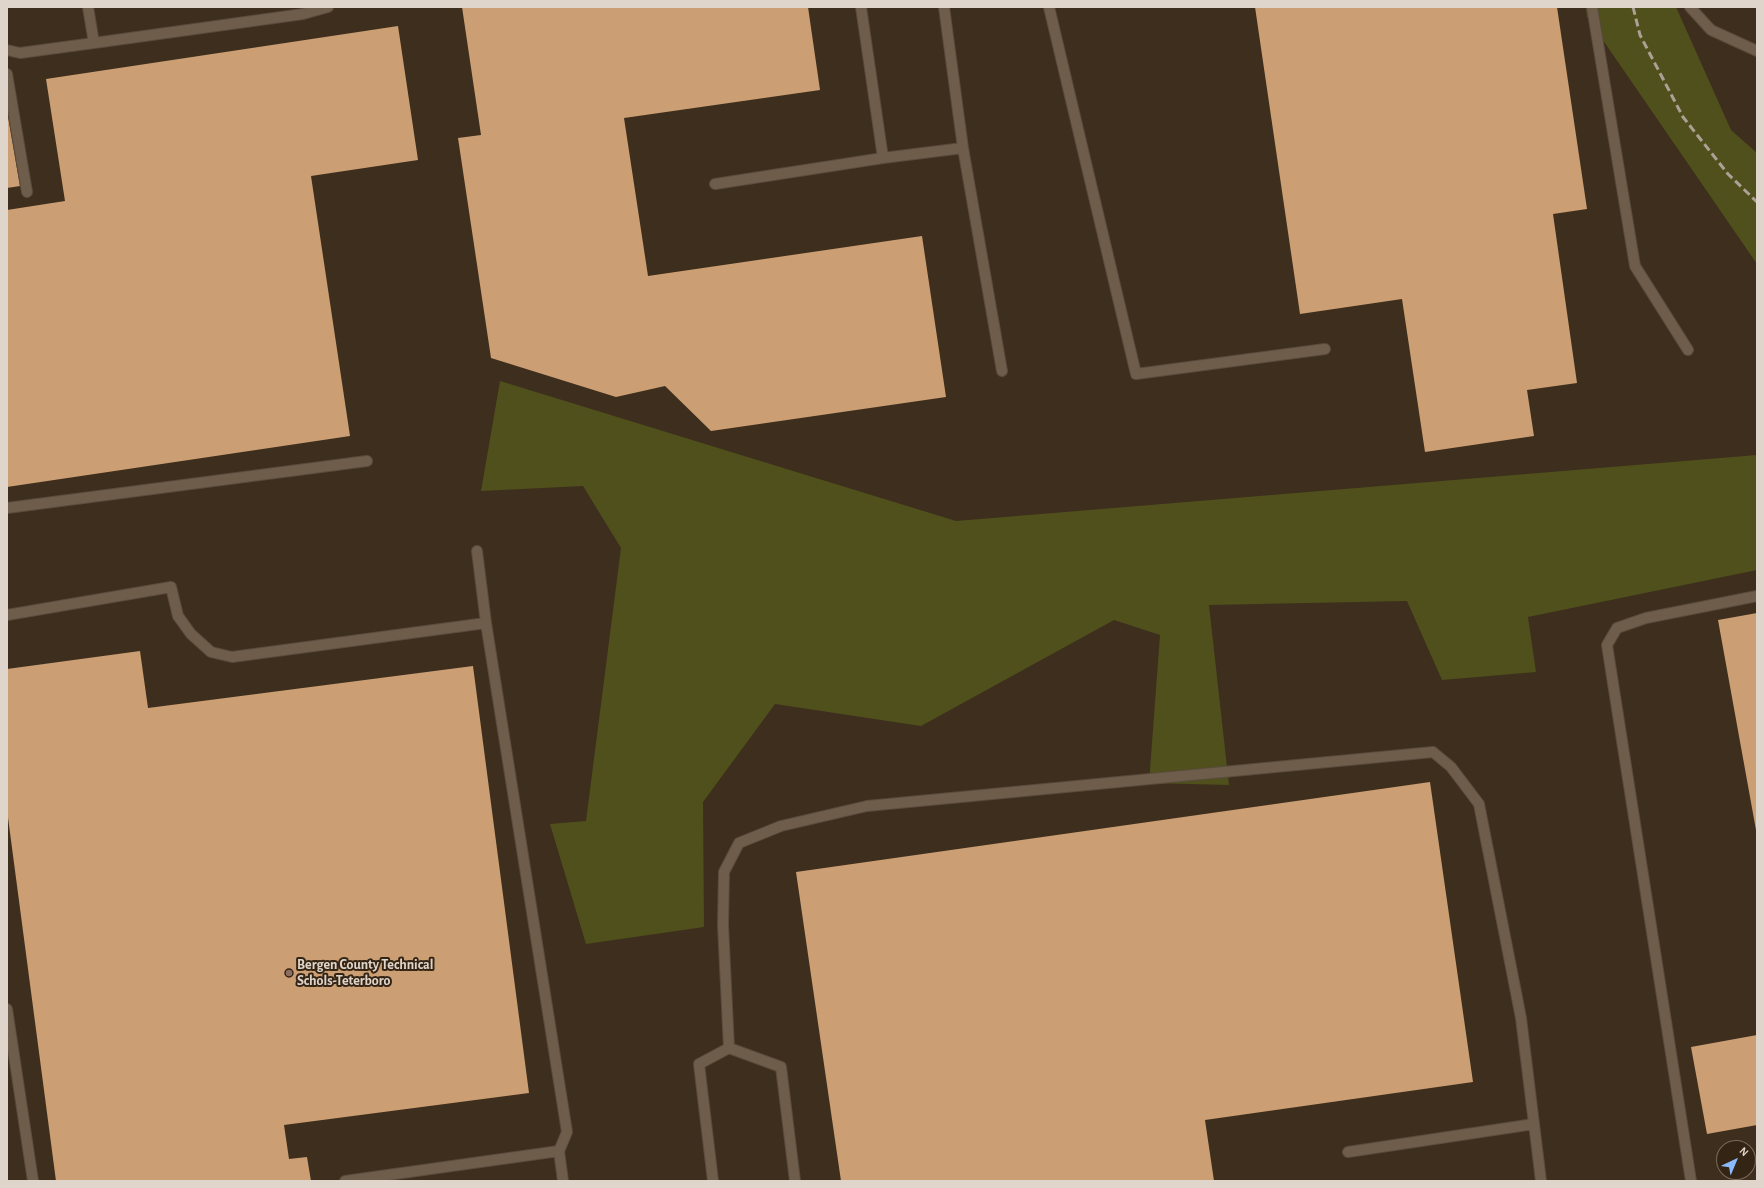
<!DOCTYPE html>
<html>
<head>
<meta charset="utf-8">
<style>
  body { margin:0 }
  #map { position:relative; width:1764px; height:1188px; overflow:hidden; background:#3e2e1d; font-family:"Alegreya Sans",sans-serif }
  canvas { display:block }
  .frame { position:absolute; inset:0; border:8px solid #e0d5cb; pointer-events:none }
  .north { position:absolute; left:1716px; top:1140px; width:40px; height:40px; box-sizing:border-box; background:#342414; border:1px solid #796b5d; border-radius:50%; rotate:44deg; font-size:11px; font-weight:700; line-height:16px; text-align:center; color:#e0d5cb }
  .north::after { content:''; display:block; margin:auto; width:14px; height:18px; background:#8abafc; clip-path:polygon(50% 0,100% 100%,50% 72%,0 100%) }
</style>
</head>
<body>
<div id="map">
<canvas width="1764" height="1188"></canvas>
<div class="frame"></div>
<div class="north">N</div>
</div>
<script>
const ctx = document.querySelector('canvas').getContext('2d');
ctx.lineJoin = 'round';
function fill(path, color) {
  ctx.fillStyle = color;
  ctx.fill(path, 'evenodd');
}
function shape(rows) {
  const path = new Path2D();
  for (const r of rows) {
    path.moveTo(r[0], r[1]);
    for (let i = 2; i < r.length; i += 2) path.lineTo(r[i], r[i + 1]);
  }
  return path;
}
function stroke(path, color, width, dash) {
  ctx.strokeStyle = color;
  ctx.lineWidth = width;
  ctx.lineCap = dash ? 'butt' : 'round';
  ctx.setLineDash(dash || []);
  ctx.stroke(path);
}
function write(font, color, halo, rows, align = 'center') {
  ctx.font = font + ' "Alegreya Sans",sans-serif';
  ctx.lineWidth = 4;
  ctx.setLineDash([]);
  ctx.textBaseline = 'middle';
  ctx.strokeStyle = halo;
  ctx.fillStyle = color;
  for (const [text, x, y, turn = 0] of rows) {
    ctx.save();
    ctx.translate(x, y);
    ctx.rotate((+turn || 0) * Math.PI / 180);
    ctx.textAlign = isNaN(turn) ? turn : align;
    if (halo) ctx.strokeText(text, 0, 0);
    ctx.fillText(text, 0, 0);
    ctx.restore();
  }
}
fill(shape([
  [1586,7,1676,7,1731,130,1757,153,1757,264,1587,17],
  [500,381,956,521,1757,455,1757,570,1528,617,1536,672,1442,680,1407,601,1209,605,1229,785,1149,783,1160,635,1114,620,921,726,775,704,703,802,704,927,586,944,550,824,586,821,621,548,583,486,481,491]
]), '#4f501c');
fill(shape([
  [462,7,808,7,820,90,624,118,648,276,922,236,946,397,711,431,665,386,616,397,491,358,458,138,481,135],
  [1255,7,1557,7,1587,209,1553,214,1577,383,1527,390,1534,436,1425,452,1402,299,1300,314],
  [398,26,418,160,311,176,350,436,7,487,7,210,65,201,46,79],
  [7,111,20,186,7,188],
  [1757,613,1757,830,1756,830,1718,620],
  [140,651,148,708,473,666,529,1093,284,1125,289,1159,307,1157,311,1181,56,1181,7,810,7,669],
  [1430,782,1473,1082,1205,1120,1214,1181,841,1181,796,872],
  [1757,1035,1757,1125,1707,1134,1691,1047]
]), '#cb9f73');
const minor = shape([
  [88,7,94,43],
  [861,7,883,158],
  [944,7,963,148,1002,371],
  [1049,7,1136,374,1325,349],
  [1592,7,1635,266,1688,350],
  [1690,7,1711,30,1757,51],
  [7,50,20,53,94,43,303,14,328,7],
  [7,74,27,192],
  [715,184,883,158,963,148],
  [7,508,367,461],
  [477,551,486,623,567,1132,559,1151,563,1181],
  [7,615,171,587,178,616,191,634,211,652,232,657,486,623],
  [7,1009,33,1181],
  [729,1048,723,925,724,872,739,843,781,826,867,806,1433,752,1451,767,1479,804,1521,1018,1541,1181],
  [1348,1152,1534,1124],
  [345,1181,559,1151],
  [713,1181,699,1064,729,1048,781,1067,795,1181],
  [1691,1181,1607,645,1617,628,1646,618,1757,596]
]);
stroke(minor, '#594b3d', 12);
stroke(minor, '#6f5d4b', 10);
stroke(shape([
  [1633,7,1640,35,1683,117,1728,174,1757,202]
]), '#ada094', 3, [8, 4]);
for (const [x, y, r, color] of [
  [289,973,4,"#8d6e63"]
]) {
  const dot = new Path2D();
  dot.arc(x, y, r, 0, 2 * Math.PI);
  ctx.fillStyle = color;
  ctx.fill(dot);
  stroke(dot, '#342414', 1.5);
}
write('bold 14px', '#e0d5cb', '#342414', [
  ["Bergen County Technical",297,965],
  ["Schols-Teterboro",297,981]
], 'left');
</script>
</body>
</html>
